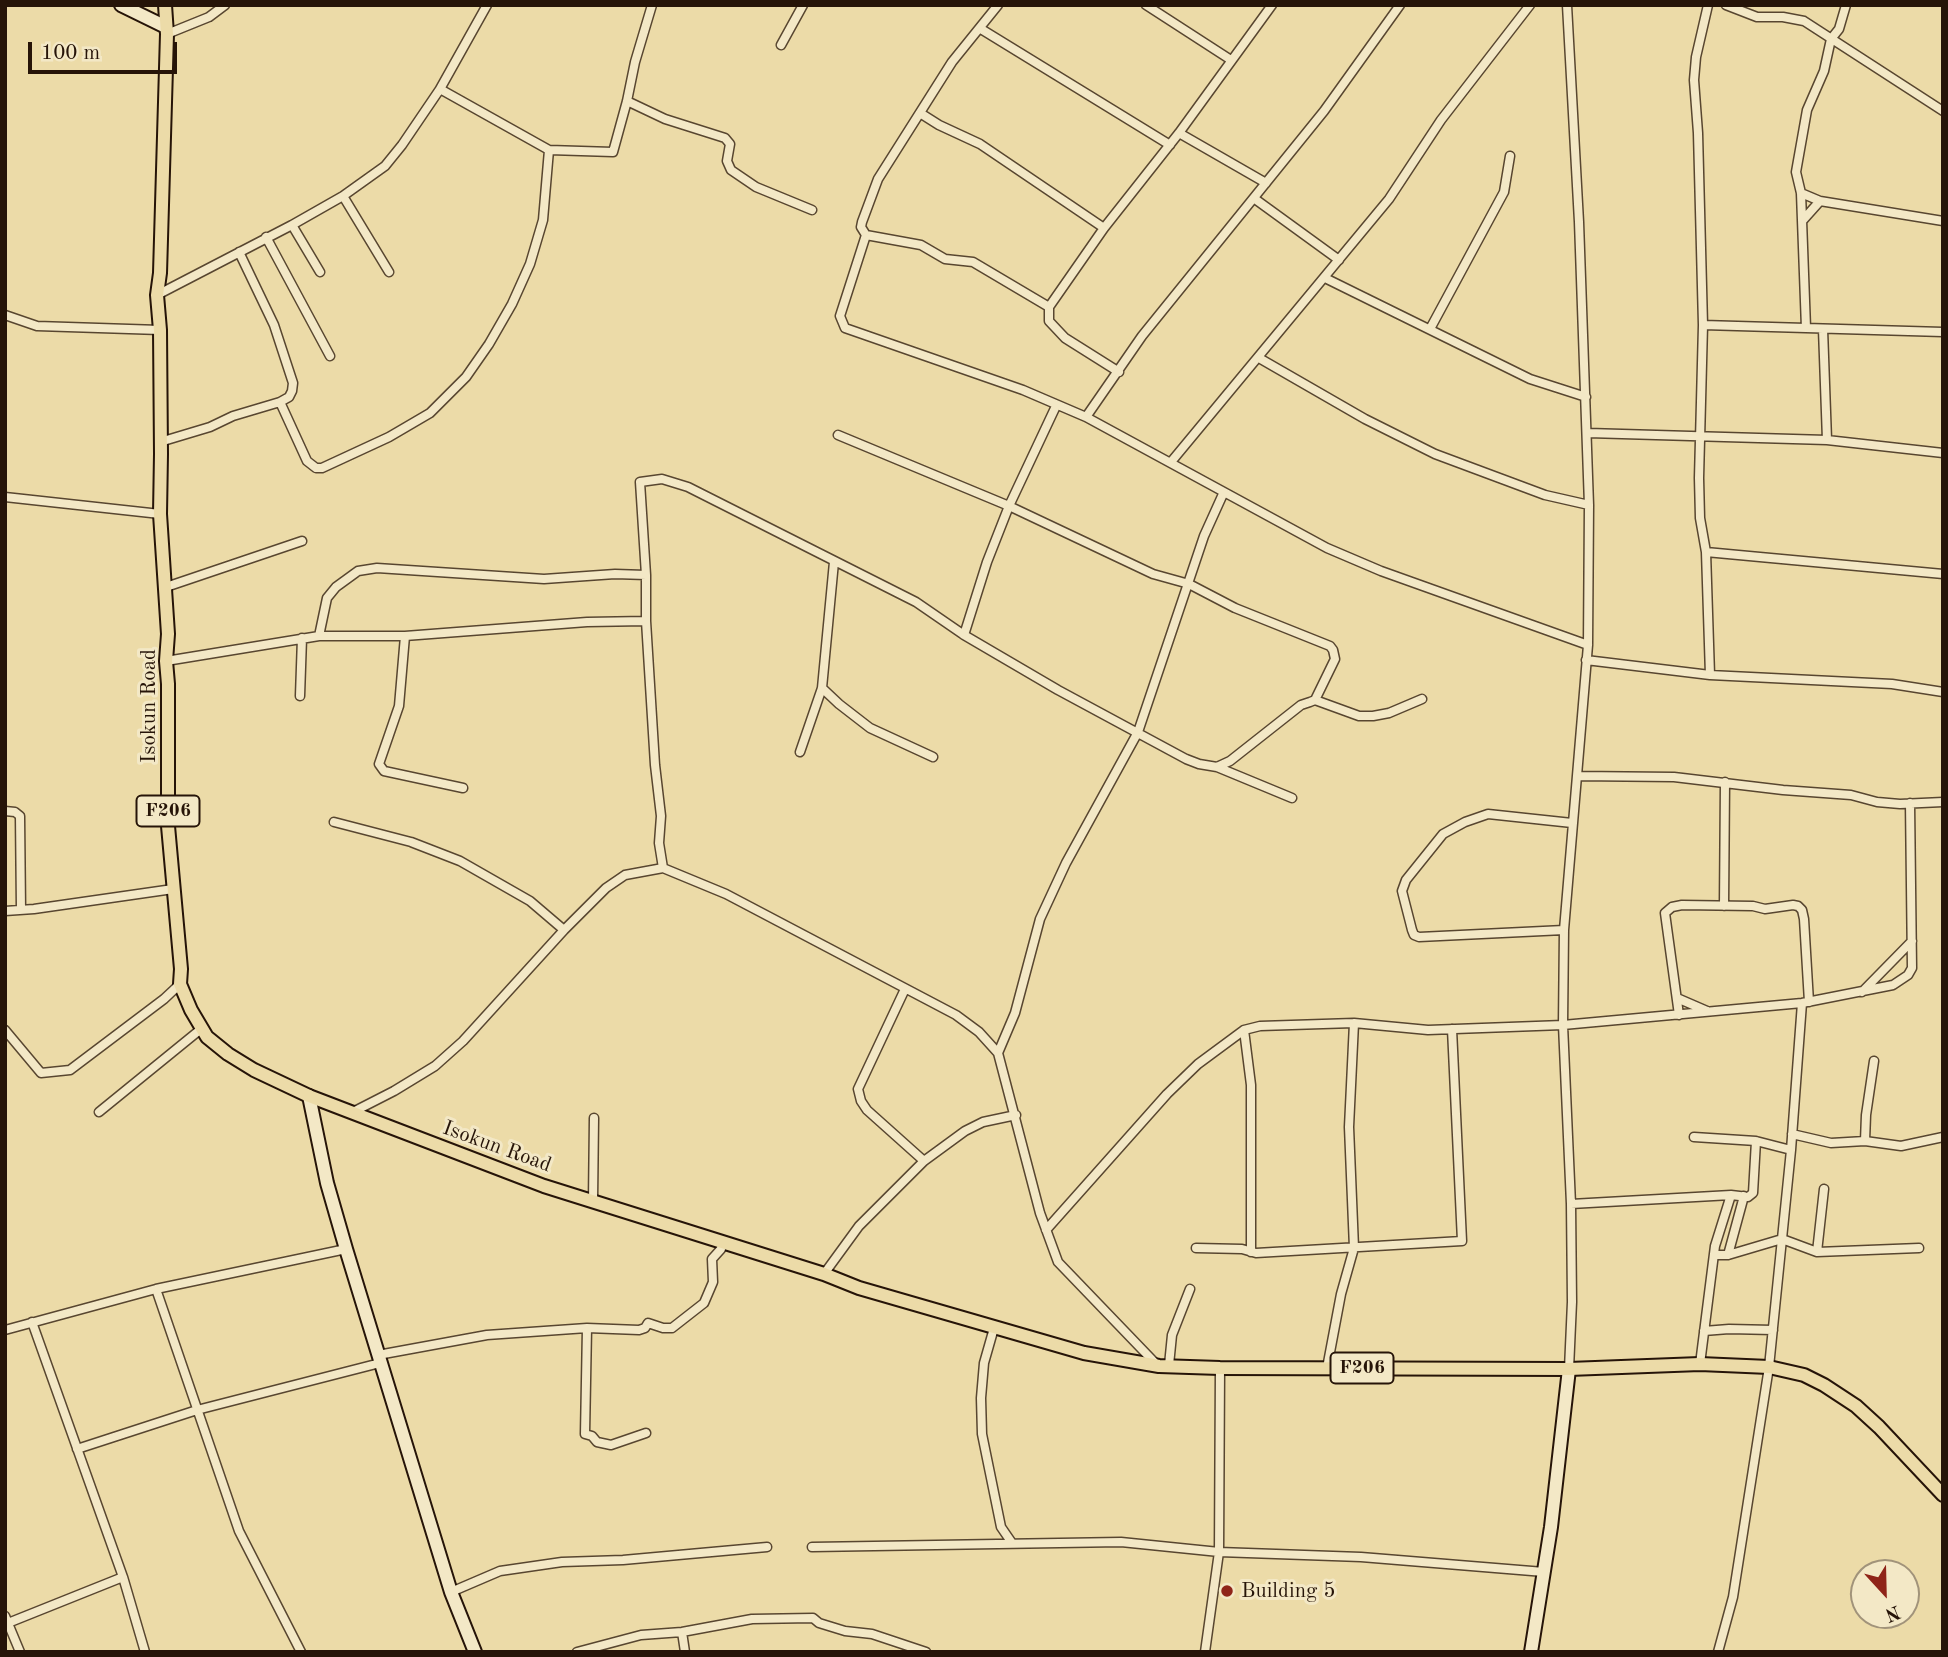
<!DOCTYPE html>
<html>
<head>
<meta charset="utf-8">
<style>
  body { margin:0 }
  #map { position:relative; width:1948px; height:1657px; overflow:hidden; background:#ecdba8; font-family:"Old Standard TT",serif }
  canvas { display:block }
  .frame { position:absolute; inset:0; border:7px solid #261408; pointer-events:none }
  .north { position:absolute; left:1850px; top:1559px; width:70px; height:70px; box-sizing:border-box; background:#f3e8c6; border:2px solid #a1937a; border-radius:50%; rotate:158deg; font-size:19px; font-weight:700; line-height:28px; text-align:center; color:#261408 }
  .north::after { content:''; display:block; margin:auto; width:24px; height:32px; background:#8f2418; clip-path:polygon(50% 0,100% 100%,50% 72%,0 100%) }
  .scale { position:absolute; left:28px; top:42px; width:149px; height:32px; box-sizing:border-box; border:4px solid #261408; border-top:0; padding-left:9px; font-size:21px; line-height:24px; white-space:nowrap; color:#261408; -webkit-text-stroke:5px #f3e8c6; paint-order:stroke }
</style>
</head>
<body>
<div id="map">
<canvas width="1948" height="1657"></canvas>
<div class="frame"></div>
<div class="north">N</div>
<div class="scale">100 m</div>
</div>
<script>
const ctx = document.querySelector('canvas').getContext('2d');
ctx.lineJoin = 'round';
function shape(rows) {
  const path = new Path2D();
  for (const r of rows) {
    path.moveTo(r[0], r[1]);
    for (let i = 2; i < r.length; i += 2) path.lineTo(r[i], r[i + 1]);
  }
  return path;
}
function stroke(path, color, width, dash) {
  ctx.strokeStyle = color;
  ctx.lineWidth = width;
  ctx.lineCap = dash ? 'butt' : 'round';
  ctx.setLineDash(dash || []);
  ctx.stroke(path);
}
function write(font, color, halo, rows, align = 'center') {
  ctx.font = font + ' "Old Standard TT",serif';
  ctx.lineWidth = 6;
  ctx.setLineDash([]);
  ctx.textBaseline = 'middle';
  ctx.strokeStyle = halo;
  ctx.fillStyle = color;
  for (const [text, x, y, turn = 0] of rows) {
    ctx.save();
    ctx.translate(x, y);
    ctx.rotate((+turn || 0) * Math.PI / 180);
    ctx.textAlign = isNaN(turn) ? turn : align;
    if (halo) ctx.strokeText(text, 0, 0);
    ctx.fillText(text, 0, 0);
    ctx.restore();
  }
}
const street = shape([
  [998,5,952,62,878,179,862,222,861,227,866,235,840,316,845,328,1023,390,1086,417,1327,548,1381,571,1588,645],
  [1146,5,1231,60],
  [1567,5,1579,222,1589,505,1588,645,1564,930,1563,1025,1571,1204,1572,1302,1569,1369],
  [1708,5,1696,57,1694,80,1698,133,1703,325,1699,478,1700,518,1706,552,1710,675],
  [1726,5,1757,17,1783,17,1804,21,1943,111],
  [981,29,1170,145],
  [167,34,209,17,225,5],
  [781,45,803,5],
  [440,89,549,150,613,152,627,101,635,62,652,5],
  [627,101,665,119,725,138,730,144,727,161,731,170,756,187,812,210],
  [920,113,939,125,980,144,1104,228],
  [1179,133,1266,183],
  [1801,193,1820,201,1943,221],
  [343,196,389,272],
  [1255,199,1339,260],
  [1803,220,1820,201],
  [292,225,320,272],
  [866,235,921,245,945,259,973,262,1049,307],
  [266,237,330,356],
  [1325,278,1530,379,1586,397],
  [157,295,292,225,343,196,385,166,402,145,440,89,487,5],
  [5,315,37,326,160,330],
  [1703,325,1943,332],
  [1806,328,1801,193,1796,172,1807,110,1824,71,1831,39,1839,29,1846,5],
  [1430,329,1504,192,1510,156],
  [1823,329,1827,440],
  [1259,358,1365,419,1435,454,1545,495,1589,505],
  [1119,372,1065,338,1049,321,1049,307,1104,228,1179,133,1272,5],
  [280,402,307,461,316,468,322,468,389,437,430,413,466,377,489,344,512,304,530,264,543,220,549,150],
  [1086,417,1142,336,1324,111,1400,5],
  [1588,433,1827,440,1943,453],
  [838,435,1009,506,1153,574,1189,584,1235,608,1330,646,1333,650,1335,659,1315,700],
  [160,442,210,427,233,416,280,402,289,397,292,391,293,383,274,325,239,252],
  [1171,462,1389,199,1441,120,1530,5],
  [5,497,160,514],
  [1706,552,1943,574],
  [166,587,302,541],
  [964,635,987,562,1009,506,1056,406],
  [319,636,327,598,336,587,358,571,377,568,544,579,615,574,646,575],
  [405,636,399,706,379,764,384,771,463,788],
  [1586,660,1710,675,1892,684,1943,692],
  [166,661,319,636,405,636,587,622,646,621],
  [822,688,839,704,870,728,933,757],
  [300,696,302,638],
  [800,752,822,688,834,562],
  [1217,767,1230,761,1301,705,1310,702,1315,700,1359,716,1373,716,1389,713,1422,699],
  [1577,776,1674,777,1783,790,1851,795,1877,802,1900,804,1943,802],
  [5,811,15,812,20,816,21,910],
  [334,822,411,842,460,861,530,901,564,930],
  [663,868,659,843,661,816,655,765,646,621,646,575,640,482,662,479,688,487,916,602,964,635,1058,690,1186,759,1199,764,1217,767,1292,798],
  [1724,906,1725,782],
  [5,911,34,909,173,889],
  [1564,930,1419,937,1414,935,1412,930,1402,891,1406,880,1443,834,1465,822,1488,814,1572,823],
  [905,989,858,1089,861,1101,867,1110,924,1161],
  [1862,992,1912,941],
  [1677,998,1707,1011],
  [1679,1015,1665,913,1672,907,1682,905,1753,906,1765,909,1793,905,1798,906,1802,910,1804,919,1809,1002],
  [5,1030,41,1073,70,1070,164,999,180,984],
  [1244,1030,1251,1085,1251,1252],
  [998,1053,1015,1013,1040,919,1066,863,1138,732,1204,536,1223,494],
  [99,1112,201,1029],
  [351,1113,394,1091,435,1066,463,1041,564,930,606,888,625,875,663,868,726,894,956,1015,979,1032,998,1053,1040,1213,1058,1262,1158,1366],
  [1792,1134,1831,1143,1865,1141,1901,1146,1943,1137],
  [1694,1137,1756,1141,1791,1150],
  [1865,1141,1866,1115,1874,1061],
  [593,1201,594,1118],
  [1571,1204,1731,1195,1748,1197,1753,1193,1756,1141],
  [1046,1230,1167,1094,1198,1064,1244,1030,1260,1026,1354,1023,1428,1030,1563,1025,1802,1003,1893,985,1908,975,1912,968,1910,803],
  [1196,1248,1242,1249,1256,1253,1462,1241,1452,1029],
  [1817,1252,1824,1189],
  [1714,1255,1728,1255,1782,1239,1817,1252,1919,1248],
  [1728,1255,1744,1196],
  [824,1274,859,1226,924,1161,965,1131,983,1122,1016,1115],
  [156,1289,239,1531,301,1652],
  [32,1322,123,1577,145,1652],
  [587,1328,585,1434,592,1436,597,1442,611,1445,646,1433],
  [994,1328,984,1363,981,1398,982,1434,1001,1527,1012,1543],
  [5,1330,156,1289,346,1249],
  [1704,1331,1729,1329,1773,1330],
  [378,1355,487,1335,587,1328,639,1330,645,1328,648,1323,663,1328,672,1328,704,1303,713,1282,712,1259,721,1249,722,1242],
  [1700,1364,1715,1246,1731,1195],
  [1169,1365,1172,1335,1190,1289],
  [1327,1368,1341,1294,1354,1248,1349,1127,1354,1023],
  [77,1449,197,1410,380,1363],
  [812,1547,1121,1542,1219,1552,1361,1557,1544,1572],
  [451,1592,500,1571,562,1562,623,1560,767,1547],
  [5,1616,20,1652],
  [8,1623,123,1577],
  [682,1632,685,1652],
  [577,1652,641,1635,682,1632,752,1619,813,1618,819,1623,845,1631,872,1634,926,1652],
  [1205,1652,1219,1552,1220,1368],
  [1718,1652,1733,1597,1769,1367,1791,1150,1802,1003]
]);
const secondary = shape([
  [121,5,166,27],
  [309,1096,327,1183,346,1249,451,1592,475,1652],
  [1531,1652,1551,1527,1569,1369]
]);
const primary = shape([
  [165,5,167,34,160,273,157,295,160,330,161,454,160,514,168,634,166,661,168,684,168,826,181,969,180,984,191,1010,207,1037,228,1054,254,1070,309,1096,544,1186,824,1274,859,1288,1084,1353,1159,1366,1220,1368,1569,1369,1700,1364,1769,1367,1804,1375,1824,1385,1856,1406,1879,1427,1943,1495]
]);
stroke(street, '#584630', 11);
stroke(secondary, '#261408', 16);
stroke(primary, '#261408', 16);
stroke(street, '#f3e8c6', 8);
stroke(secondary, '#f3e8c6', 12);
stroke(primary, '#ecdba8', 12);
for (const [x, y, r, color] of [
  [1227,1591,7,"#8f2418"]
]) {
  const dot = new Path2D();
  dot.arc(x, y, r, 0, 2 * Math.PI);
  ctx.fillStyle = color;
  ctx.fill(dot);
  stroke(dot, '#f3e8c6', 2.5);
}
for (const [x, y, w] of [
  [168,811,63],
  [1362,1368,63]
]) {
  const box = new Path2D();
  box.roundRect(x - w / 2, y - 15.5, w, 31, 5);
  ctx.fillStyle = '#f3e8c6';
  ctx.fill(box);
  stroke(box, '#261408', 2);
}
write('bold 19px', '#261408', null, [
  ["F206",168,811],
  ["F206",1362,1368]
]);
write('21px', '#261408', '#f3e8c6', [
  ["Isokun Road",149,706,-90],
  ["Isokun Road",497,1147,20]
]);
write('21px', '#261408', '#f3e8c6', [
  ["Building 5",1241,1591]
], 'left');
</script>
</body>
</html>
